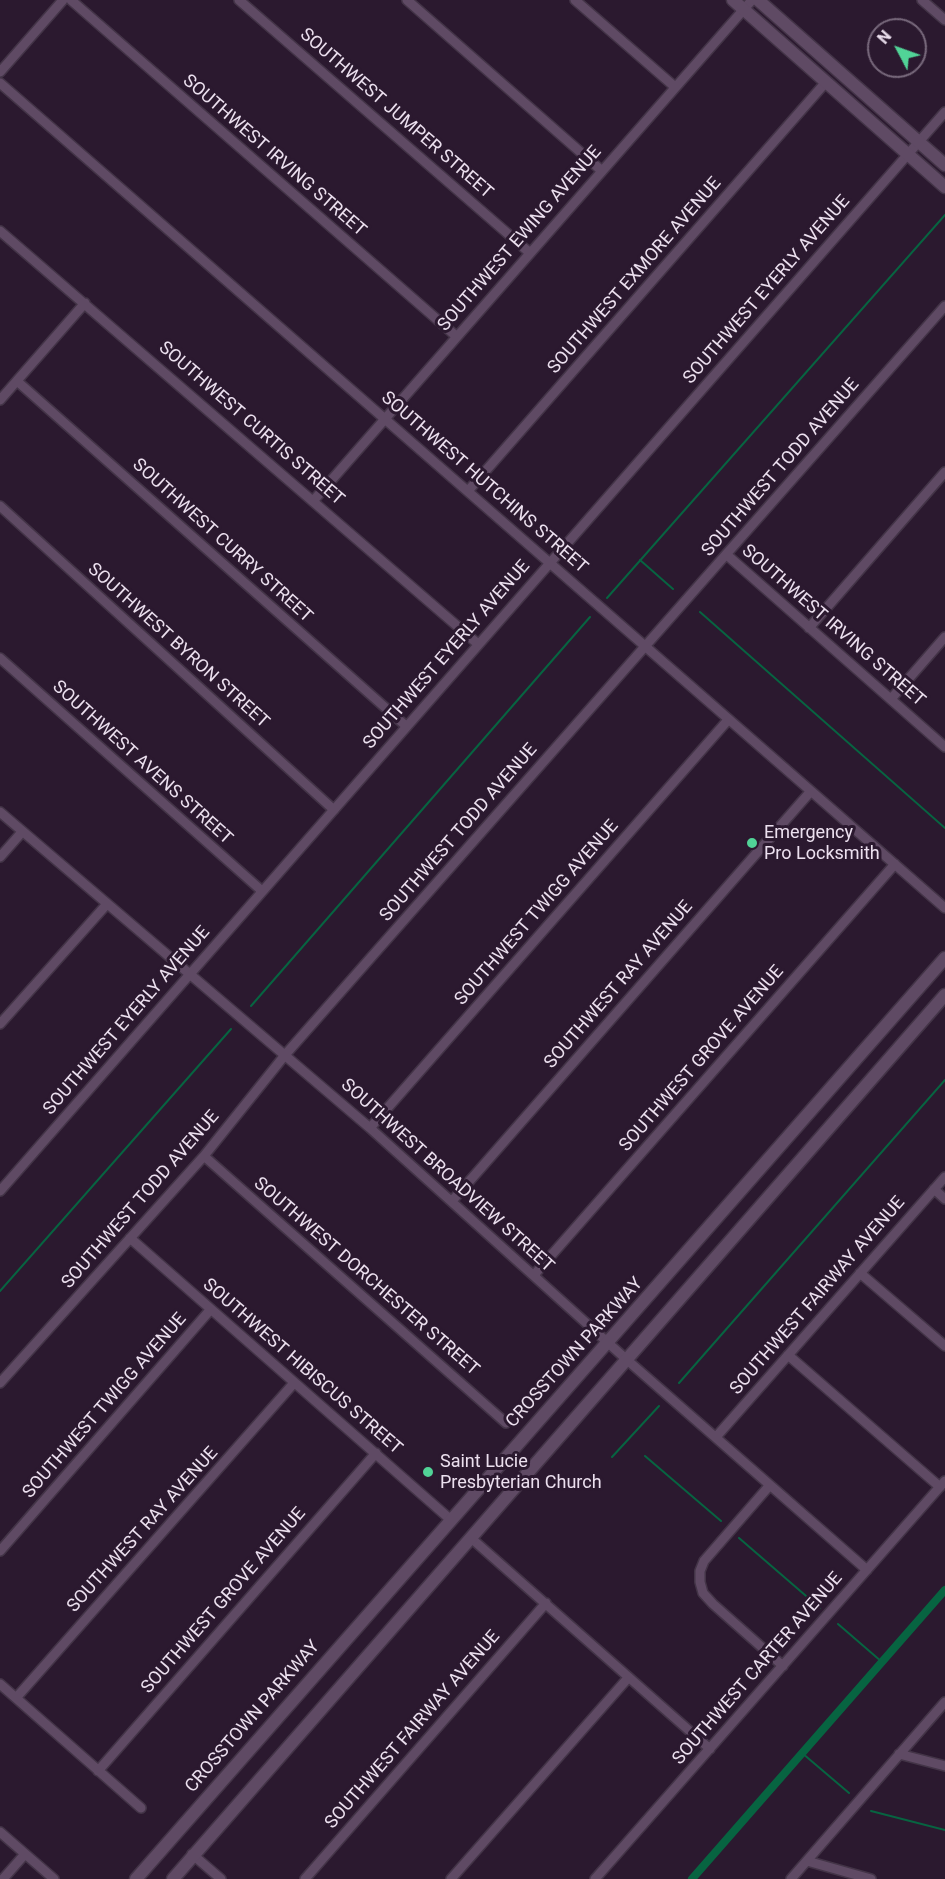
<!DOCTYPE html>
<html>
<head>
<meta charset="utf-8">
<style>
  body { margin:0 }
  #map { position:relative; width:945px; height:1879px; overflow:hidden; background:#2b192f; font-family:Roboto,sans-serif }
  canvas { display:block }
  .north { position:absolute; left:867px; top:18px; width:60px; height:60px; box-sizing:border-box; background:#2b192f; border:2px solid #78697c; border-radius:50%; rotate:311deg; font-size:16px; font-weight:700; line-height:24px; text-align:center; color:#ece0ef }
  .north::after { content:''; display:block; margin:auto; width:21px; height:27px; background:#51d397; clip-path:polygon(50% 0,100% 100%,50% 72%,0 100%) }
</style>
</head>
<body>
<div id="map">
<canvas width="945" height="1879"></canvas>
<div class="north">N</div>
</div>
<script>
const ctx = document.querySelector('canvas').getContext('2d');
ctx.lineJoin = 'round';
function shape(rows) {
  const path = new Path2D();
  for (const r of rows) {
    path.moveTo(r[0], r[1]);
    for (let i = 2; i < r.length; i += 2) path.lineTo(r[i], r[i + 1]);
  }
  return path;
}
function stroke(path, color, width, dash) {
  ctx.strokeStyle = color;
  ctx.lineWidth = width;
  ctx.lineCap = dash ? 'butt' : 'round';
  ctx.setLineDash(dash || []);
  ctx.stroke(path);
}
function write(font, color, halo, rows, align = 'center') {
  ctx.font = font + ' Roboto,sans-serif';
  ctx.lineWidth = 6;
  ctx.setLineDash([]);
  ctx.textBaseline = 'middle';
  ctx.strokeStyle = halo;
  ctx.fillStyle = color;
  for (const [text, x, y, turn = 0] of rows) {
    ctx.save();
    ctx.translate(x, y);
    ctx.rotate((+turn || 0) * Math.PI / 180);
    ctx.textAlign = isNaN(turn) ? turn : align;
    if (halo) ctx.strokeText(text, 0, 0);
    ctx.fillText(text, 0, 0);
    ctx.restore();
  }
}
stroke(shape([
  [640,560,673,589],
  [607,598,945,215],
  [700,612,945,828],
  [251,1006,590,617],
  [0,1291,231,1029],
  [679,1383,945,1080],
  [645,1456,721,1521],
  [612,1457,659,1406],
  [739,1538,820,1608],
  [838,1624,882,1662],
  [802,1753,849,1793],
  [871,1811,945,1830]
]), '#076441', 2);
stroke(shape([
  [692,1879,945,1590]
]), '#076441', 8);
const minor = shape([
  [71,0,456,336],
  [239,0,530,253],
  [407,0,602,171],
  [575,0,675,87],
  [922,0,945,20],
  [0,72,63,0],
  [0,83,945,908],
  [0,231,478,644],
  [17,381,406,726],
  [0,400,85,303],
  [468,491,826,82],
  [314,500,752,0],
  [0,506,334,810],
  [727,555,945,747],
  [809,628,945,472],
  [0,658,262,891],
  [891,699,945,637],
  [0,812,370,1128,626,1359,867,1570],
  [0,857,22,832],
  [0,1024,107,904],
  [370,1128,728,720],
  [204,1156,506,1423],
  [934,1189,945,1199],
  [0,1191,945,112],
  [452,1201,811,791],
  [130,1238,451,1520],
  [860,1273,945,1346],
  [534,1275,895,864],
  [788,1355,940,1487],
  [0,1383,204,1156,285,1055,945,306],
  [716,1437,945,1177],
  [770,1485,704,1561,700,1571,700,1582,703,1593,713,1604,783,1666],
  [471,1538,710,1749],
  [0,1551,211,1309],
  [0,1684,141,1808],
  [16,1698,294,1383],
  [899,1754,945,1766],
  [98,1771,376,1453],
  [0,1832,54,1879],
  [192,1854,221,1879],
  [807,1861,871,1879],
  [3,1879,25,1854],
  [305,1879,546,1603],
  [451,1879,628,1678],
  [595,1879,945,1481],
  [791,1879,945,1702]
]);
const secondary = shape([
  [733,0,945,187],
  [758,0,945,165],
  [136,1879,945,958],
  [173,1879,945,995]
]);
stroke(minor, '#433447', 12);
stroke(secondary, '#433447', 15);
stroke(minor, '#5f4a64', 9);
stroke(secondary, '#5f4a64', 12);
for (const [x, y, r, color] of [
  [752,843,6,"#51d397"],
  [428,1472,6,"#51d397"]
]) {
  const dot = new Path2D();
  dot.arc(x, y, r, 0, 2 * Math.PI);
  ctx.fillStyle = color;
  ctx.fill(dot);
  stroke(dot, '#2b192f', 2);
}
write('18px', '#ece0ef', '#2b192f', [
  ["SOUTHWEST JUMPER STREET",396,114,41],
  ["SOUTHWEST IRVING STREET",274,156,41],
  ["SOUTHWEST EWING AVENUE",520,239,-49],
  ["SOUTHWEST EXMORE AVENUE",635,276,-49],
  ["SOUTHWEST EYERLY AVENUE",767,290,-49],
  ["SOUTHWEST CURTIS STREET",251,424,41],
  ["SOUTHWEST TODD AVENUE",781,468,-49],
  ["SOUTHWEST HUTCHINS STREET",484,483,41],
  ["SOUTHWEST CURRY STREET",222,541,42],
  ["SOUTHWEST IRVING STREET",833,626,41],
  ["SOUTHWEST BYRON STREET",178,646,42],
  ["SOUTHWEST EYERLY AVENUE",447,655,-49],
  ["SOUTHWEST AVENS STREET",142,763,42],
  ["SOUTHWEST TODD AVENUE",459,833,-49],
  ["SOUTHWEST TWIGG AVENUE",537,913,-49],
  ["SOUTHWEST RAY AVENUE",619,985,-49],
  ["SOUTHWEST EYERLY AVENUE",127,1021,-49],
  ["SOUTHWEST GROVE AVENUE",702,1059,-49],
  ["SOUTHWEST BROADVIEW STREET",447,1176,42],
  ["SOUTHWEST TODD AVENUE",141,1200,-49],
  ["SOUTHWEST DORCHESTER STREET",366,1277,41],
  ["SOUTHWEST FAIRWAY AVENUE",818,1296,-49],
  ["CROSSTOWN PARKWAY",575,1353,-48],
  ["SOUTHWEST HIBISCUS STREET",302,1367,41],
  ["SOUTHWEST TWIGG AVENUE",105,1406,-49],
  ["SOUTHWEST RAY AVENUE",143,1530,-48],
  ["SOUTHWEST GROVE AVENUE",224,1601,-49],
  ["SOUTHWEST CARTER AVENUE",758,1669,-49],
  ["CROSSTOWN PARKWAY",253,1717,-49],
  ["SOUTHWEST FAIRWAY AVENUE",413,1730,-49]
]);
write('18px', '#ece0ef', '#2b192f', [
  ["Emergency",764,833],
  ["Pro Locksmith",764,854],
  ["Saint Lucie",440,1462],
  ["Presbyterian Church",440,1483]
], 'left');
</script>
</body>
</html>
